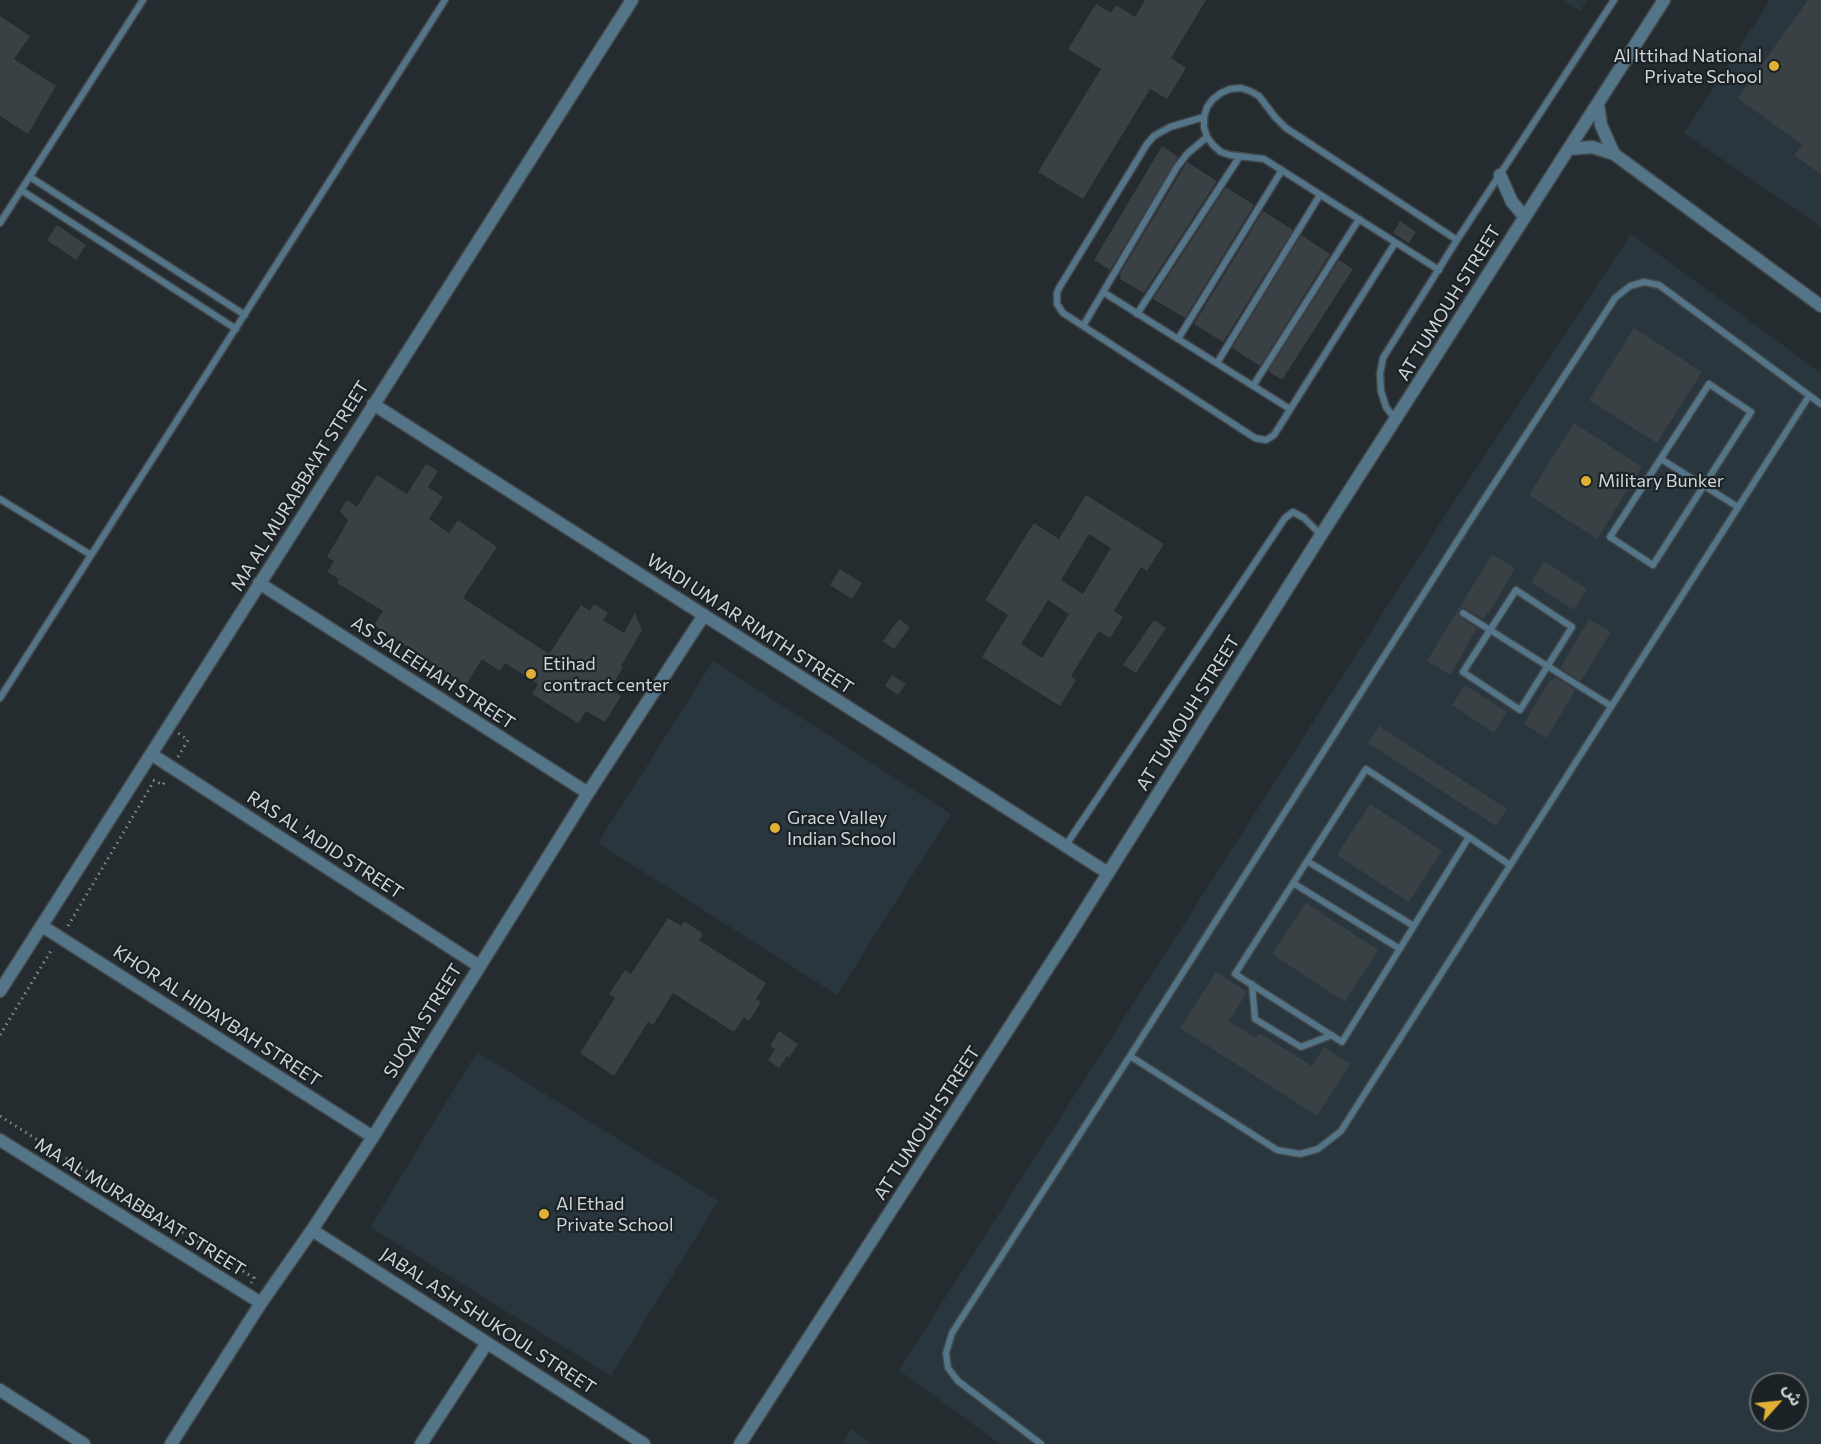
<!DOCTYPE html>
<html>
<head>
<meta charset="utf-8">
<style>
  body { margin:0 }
  #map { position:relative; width:1821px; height:1444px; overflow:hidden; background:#252c30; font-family:Commissioner,"Noto Sans Arabic",sans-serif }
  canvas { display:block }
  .north { position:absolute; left:1749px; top:1372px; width:60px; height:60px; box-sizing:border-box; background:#1b2226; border:2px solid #646a6d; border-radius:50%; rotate:63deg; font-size:16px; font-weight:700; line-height:24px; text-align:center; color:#d1d6d8 }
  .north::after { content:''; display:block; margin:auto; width:21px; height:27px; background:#e0b034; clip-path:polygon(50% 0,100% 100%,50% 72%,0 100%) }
</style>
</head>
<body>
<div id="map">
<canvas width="1821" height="1444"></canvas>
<div class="north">ش</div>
</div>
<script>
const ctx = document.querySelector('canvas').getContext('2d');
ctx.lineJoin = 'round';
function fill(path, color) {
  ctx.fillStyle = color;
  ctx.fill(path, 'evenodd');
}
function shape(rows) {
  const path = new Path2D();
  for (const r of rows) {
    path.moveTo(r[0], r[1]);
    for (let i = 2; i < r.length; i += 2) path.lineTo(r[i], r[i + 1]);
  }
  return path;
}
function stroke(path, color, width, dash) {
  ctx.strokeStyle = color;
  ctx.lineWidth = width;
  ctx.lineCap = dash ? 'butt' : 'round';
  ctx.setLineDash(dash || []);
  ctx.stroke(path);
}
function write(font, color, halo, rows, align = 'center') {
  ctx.font = font + ' Commissioner,sans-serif';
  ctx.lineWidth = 4.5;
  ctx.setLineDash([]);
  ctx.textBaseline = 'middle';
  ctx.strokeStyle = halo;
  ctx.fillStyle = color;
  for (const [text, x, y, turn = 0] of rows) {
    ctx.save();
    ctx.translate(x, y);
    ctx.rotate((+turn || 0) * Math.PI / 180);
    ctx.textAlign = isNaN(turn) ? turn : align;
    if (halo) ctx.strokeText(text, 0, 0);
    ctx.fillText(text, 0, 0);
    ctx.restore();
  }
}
fill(shape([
  [1563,0,1587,0,1580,11],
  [1770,0,1821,0,1821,227,1684,133],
  [1631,234,1821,373,1821,1444,1000,1444,899,1370,1448,511],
  [1761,1384,1797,1384,1797,1420,1761,1420],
  [713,661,951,814,837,995,598,843],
  [477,1052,718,1201,611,1376,370,1227],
  [851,1429,871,1444,843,1444]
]), '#29363d');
fill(shape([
  [1145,0,1206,0,1171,58,1186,68,1167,99,1150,89,1083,199,1038,172,1101,69,1068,49,1096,4,1111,13,1116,5,1135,17],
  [1808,0,1821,0,1821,174,1794,155,1802,145,1738,98],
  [0,16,30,36,14,59,56,86,28,134,0,116],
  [1162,146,1178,157,1110,270,1094,260],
  [1187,162,1217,181,1144,293,1142,292,1120,279,1121,277,1119,275],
  [1226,187,1254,205,1185,318,1153,299],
  [1263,211,1293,230,1223,342,1194,324],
  [1400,221,1416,232,1409,243,1393,233],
  [57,225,86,245,76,260,47,240],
  [1301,235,1330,254,1260,366,1232,348],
  [1339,260,1353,269,1282,380,1268,371],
  [1634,328,1702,372,1657,443,1589,400],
  [1574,423,1642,467,1597,539,1529,495],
  [426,464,438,471,428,487,443,497,429,519,449,533,458,520,497,547,463,598,549,654,581,605,590,611,594,604,608,613,603,620,624,633,635,613,642,630,621,666,623,667,610,689,621,696,605,722,586,711,578,723,532,694,538,684,505,663,500,671,482,659,466,685,425,658,419,668,408,661,414,651,374,625,383,611,337,583,339,579,327,572,334,561,327,557,348,521,340,511,347,500,357,507,377,475,407,494],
  [1086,495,1164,544,1147,571,1141,567,1114,611,1123,617,1110,638,1099,631,1071,676,1076,680,1060,706,982,657,1008,615,985,600,1034,523,1059,539],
  [1089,534,1111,548,1083,594,1061,580],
  [1048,600,1069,614,1042,658,1021,644],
  [1492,554,1515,568,1489,613,1487,612,1483,619,1465,608,1461,608,1458,611,1460,617,1477,628,1450,675,1427,661],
  [1544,561,1587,589,1574,610,1531,582],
  [840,569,862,583,852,599,830,585],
  [899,619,910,627,894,649,883,641],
  [1589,619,1611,632,1581,681,1560,668],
  [1154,620,1166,628,1136,673,1123,665],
  [892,675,906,684,898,695,885,686],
  [1555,677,1575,690,1547,738,1524,724,1550,680,1552,681],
  [1465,685,1507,712,1494,733,1452,705],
  [1379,726,1507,809,1496,826,1368,743],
  [1370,804,1442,851,1409,902,1337,855],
  [1306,903,1378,950,1345,1002,1272,954],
  [668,918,681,926,684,921,703,934,699,940,766,983,756,999,761,1002,749,1021,744,1017,734,1032,673,993,653,1025,648,1022,614,1076,580,1053,615,998,609,994,625,970,631,974],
  [1216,972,1247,992,1229,1021,1256,1038,1259,1033,1312,1066,1324,1047,1350,1064,1317,1116,1180,1028],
  [779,1031,798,1044,789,1058,787,1056,779,1068,768,1060,775,1049,770,1046]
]), '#394145');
const service = shape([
  [1204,117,1170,127,1154,136,1147,144,1059,288,1057,293,1057,304,1063,313,1255,438,1266,440,1274,435,1395,243],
  [30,177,245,315],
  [21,190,236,329],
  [0,223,143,0],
  [1439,270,1264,159,1230,155,1221,152,1213,145,1207,137,1204,127,1204,117,1207,107,1213,99,1221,93,1230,89,1241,88,1250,91,1259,96,1275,117,1286,128,1457,240],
  [1103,292,1290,409],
  [1137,314,1240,156],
  [1083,326,1177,167,1187,154,1207,137],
  [1178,339,1282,170],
  [1217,363,1320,195],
  [1709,384,1751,412,1653,565,1610,537,1709,384],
  [1253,386,1359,219],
  [1395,419,1386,407,1381,391,1380,374,1383,358,1457,240,1614,0],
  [1661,459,1738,507],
  [0,499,91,555],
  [1516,590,1572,627,1520,710,1463,672,1516,590],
  [1463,613,1611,706],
  [0,698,445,0],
  [1469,837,1342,1042,1235,974,1366,769,1469,837,1510,865],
  [1066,845,1285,518,1293,512,1304,518,1321,535],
  [1307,861,1414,926],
  [1293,883,1400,949],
  [1252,984,1255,1019,1301,1047,1332,1035],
  [1130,1056,1277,1150,1300,1154,1318,1149,1341,1131,1809,396],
  [1041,1444,958,1381,948,1368,946,1353,952,1333,1130,1056,1468,524,1615,298,1630,286,1644,282,1659,285,1821,404]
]);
const minor = shape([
  [1598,104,1601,125,1614,154],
  [1569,149,1592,147,1614,154,1821,306],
  [1500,175,1512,202,1525,217],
  [373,404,1108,873],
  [259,583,588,793],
  [151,754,479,966],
  [42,926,373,1137],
  [0,991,632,0],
  [0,1140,261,1303],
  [312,1230,644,1444],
  [171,1444,261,1303,312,1230,373,1137,588,793,704,615],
  [421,1444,487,1343],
  [740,1444,1071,932,1321,535,1664,0]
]);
const tertiary = shape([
  [0,1390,84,1444]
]);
stroke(service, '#41474b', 9);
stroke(minor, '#41474b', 15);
stroke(tertiary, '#41474b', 15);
stroke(shape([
  [178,757,188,740,178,733],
  [153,780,163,785,166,779],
  [68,926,154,781],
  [0,1035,52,949],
  [0,1116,254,1278,251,1283]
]), '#84898c', 3, [1.5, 4.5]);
stroke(service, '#547588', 6);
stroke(minor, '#547588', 12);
stroke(tertiary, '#547588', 12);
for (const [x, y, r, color] of [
  [1774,66,6,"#e0b034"],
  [1586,481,6,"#e0b034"],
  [531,674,6,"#e0b034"],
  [775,828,6,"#e0b034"],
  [544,1214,6,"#e0b034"]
]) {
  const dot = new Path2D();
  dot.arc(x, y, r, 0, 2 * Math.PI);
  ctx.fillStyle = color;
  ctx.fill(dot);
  stroke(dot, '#1b2226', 2);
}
write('18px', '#d1d6d8', '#1b2226', [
  ["Al Ittihad National",1762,56,"right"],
  ["Private School",1762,77,"right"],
  ["Military Bunker",1598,481],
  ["Etihad",543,664],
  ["contract center",543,685],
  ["Grace Valley",787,818],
  ["Indian School",787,839],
  ["Al Ethad",556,1204],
  ["Private School",556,1225]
], 'left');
write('18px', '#d1d6d8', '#1b2226', [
  ["AT TUMOUH STREET",1449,303,-58],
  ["MA AL MURABBA'AT STREET",300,486,-58],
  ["WADI UM AR RIMTH STREET",750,624,33],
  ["AS SALEEHAH STREET",433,673,33],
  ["AT TUMOUH STREET",1188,713,-58],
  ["RAS AL 'ADID STREET",325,845,33],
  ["KHOR AL HIDAYBAH STREET",217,1016,33],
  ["SUQYA STREET",423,1021,-58],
  ["AT TUMOUH STREET",927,1123,-57],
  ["MA AL MURABBA'AT STREET",140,1207,32],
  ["JABAL ASH SHUKOUL STREET",488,1321,33]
]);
</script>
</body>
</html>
